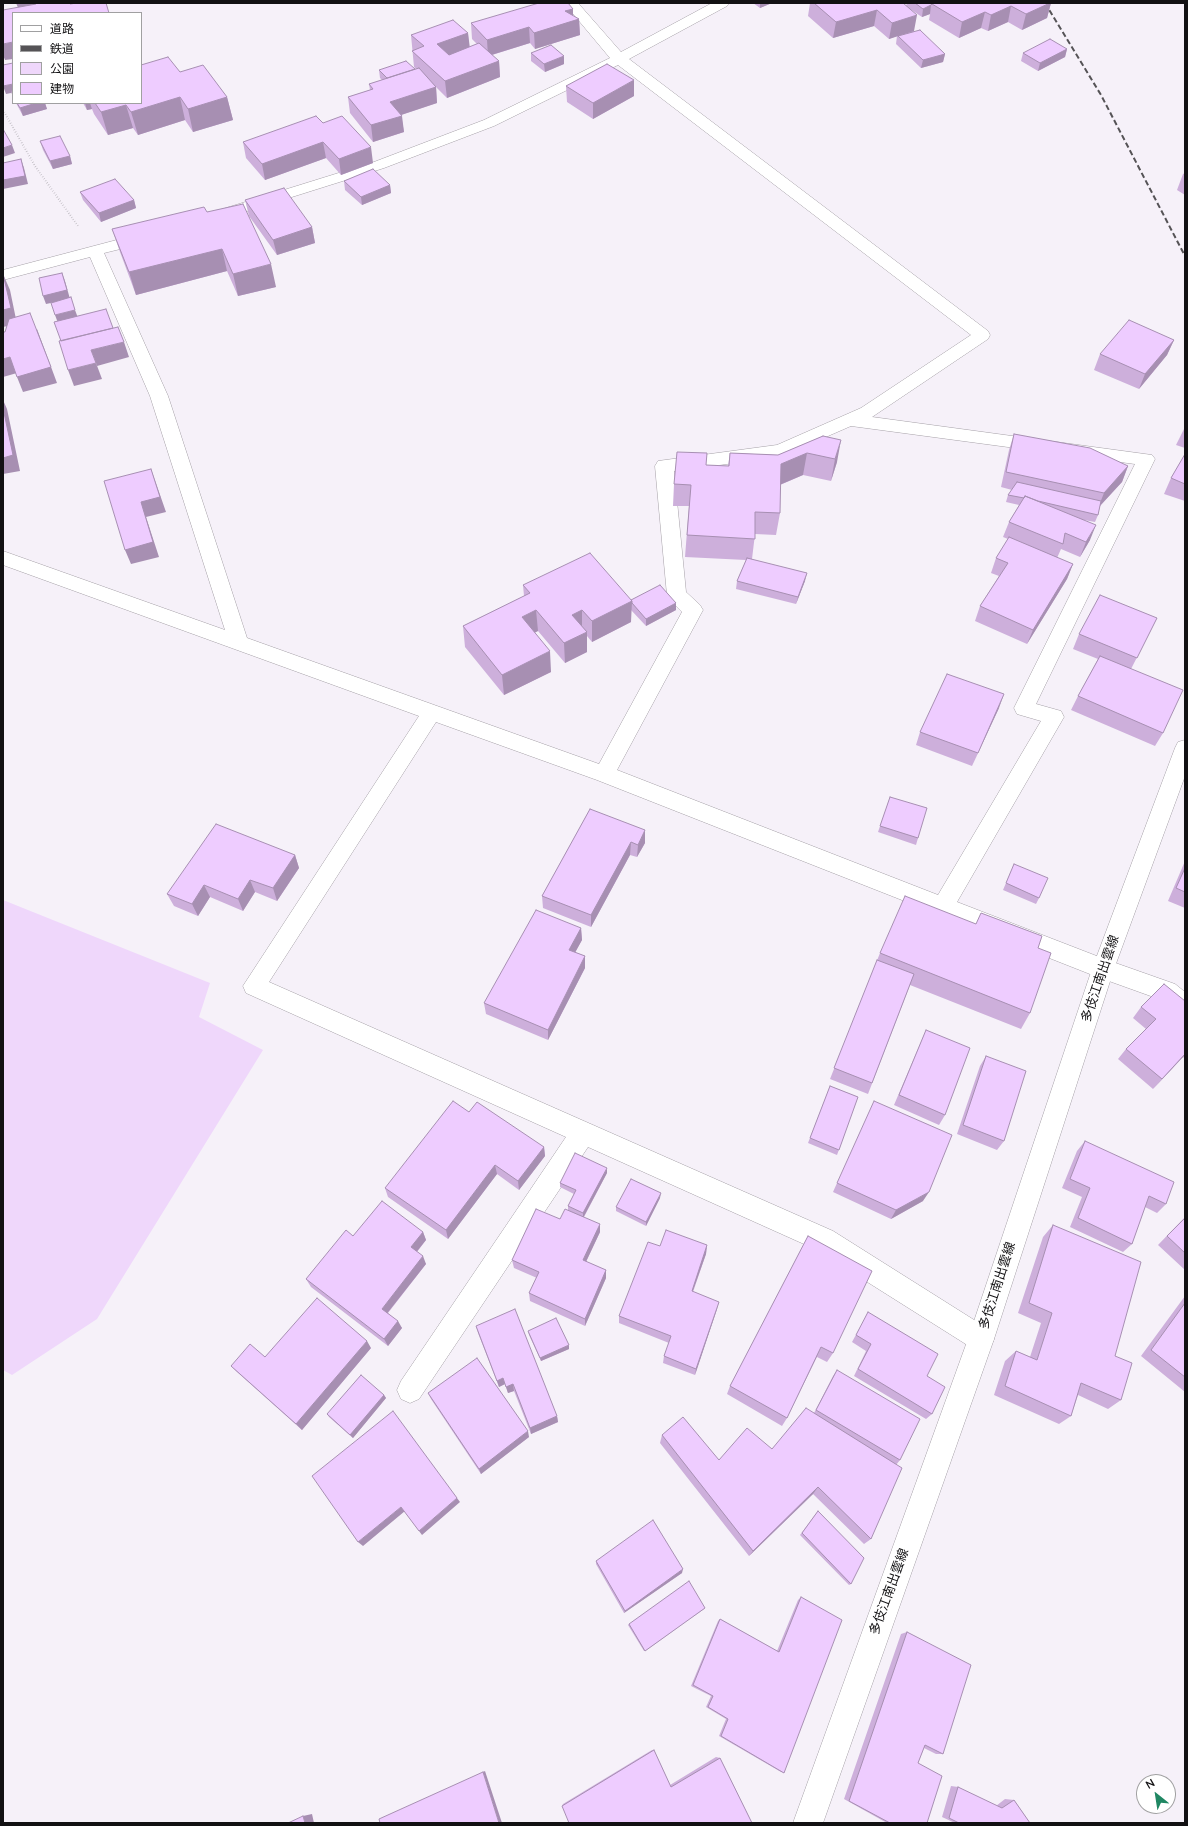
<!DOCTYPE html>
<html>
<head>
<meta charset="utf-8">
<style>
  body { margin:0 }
  #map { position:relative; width:1188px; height:1826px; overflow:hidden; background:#f6f1f9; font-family:"Nunito Sans","Noto Sans JP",sans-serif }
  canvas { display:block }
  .frame { position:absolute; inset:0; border:4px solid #121113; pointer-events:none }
  .legend { position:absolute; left:12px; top:12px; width:130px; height:92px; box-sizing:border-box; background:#fff; border:1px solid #a0a0a1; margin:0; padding:5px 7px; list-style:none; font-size:12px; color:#121113 }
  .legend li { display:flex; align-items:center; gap:8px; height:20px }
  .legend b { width:20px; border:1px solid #a0a0a1 }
  .north { position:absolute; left:1136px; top:1774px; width:40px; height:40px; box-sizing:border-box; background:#fff; border:1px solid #a0a0a1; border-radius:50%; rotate:330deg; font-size:11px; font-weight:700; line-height:16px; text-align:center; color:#121113 }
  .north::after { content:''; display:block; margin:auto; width:14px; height:18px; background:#208763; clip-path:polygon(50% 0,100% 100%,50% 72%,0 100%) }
</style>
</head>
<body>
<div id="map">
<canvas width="1188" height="1826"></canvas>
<div class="frame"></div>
<ul class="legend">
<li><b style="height:5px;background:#fff"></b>道路</li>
<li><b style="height:5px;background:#555356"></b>鉄道</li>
<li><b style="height:11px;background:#efd7fb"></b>公園</li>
<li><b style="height:11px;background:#ecf"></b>建物</li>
</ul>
<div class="north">N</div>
</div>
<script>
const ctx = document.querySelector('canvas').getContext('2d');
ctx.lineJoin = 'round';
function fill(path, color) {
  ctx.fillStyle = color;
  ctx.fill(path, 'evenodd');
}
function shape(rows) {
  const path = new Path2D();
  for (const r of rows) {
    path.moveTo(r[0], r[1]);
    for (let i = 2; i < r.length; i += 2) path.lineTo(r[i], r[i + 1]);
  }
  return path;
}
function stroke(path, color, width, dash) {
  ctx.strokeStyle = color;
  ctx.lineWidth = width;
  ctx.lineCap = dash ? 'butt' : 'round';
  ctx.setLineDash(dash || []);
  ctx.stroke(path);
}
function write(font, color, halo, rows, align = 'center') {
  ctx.font = font + ' "Nunito Sans","Noto Sans JP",sans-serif';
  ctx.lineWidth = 3.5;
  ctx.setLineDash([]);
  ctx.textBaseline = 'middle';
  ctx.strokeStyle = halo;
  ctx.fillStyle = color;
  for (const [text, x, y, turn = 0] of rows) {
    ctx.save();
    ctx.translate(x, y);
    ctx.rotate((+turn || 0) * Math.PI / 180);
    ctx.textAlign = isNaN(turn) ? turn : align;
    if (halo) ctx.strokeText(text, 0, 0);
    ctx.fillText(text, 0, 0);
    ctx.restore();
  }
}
fill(shape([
  [3,900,210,983,199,1017,263,1050,97,1319,12,1375,3,1370]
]), '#efd7fb');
const minor = shape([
  [564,3,578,3,621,52,712,3,729,3,727,6,629,59,988,331,990,335,988,339,872,417,1152,455,1155,459,1036,704,1061,711,1064,717,957,902,1107,960,1175,984,1185,992,1185,1015,1177,1012,1159,999,1095,976,597,780,436,722,269,982,833,1231,990,1330,994,1339,990,1348,981,1352,972,1348,815,1249,588,1147,419,1399,410,1403,401,1399,397,1390,401,1381,566,1137,246,993,243,986,419,716,3,565,3,551,225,630,150,396,90,257,3,280,3,270,147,232,153,233,155,237,153,241,104,253,168,396,247,638,599,764,682,612,670,600,667,595,655,466,658,461,777,445,861,408,971,335,618,65,494,126,384,168,222,219,216,221,210,219,208,216,210,213,374,162,484,120,610,58,564,3],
  [851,426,1135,464,1014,708,1017,714,1041,721,938,895,617,770,703,610,700,605,686,592,674,471,780,457,851,426]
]);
const major = shape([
  [1185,740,1185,776,1114,969,994,1339,823,1823,793,1823,968,1339,1092,969,1175,748,1178,742,1185,740]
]);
stroke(minor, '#a5a0a7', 1);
stroke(major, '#a5a0a7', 1);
stroke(shape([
  [3,110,35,166,78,226]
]), '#b0adb3', 2, [0.5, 2]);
fill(minor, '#fff');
fill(major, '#fff');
stroke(shape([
  [1045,3,1101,95,1185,256]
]), '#555356', 2, [5.5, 3]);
fill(shape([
  [753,3,772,3,760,8],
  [810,3,903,3,906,6,907,3,1051,3,1047,18,1022,30,1008,22,988,31,981,28,959,38,929,20,930,14,922,17,907,7,914,31,945,54,943,62,921,68,896,44,897,36,889,39,874,26,833,38,808,16],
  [573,9,573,16,579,19,580,35,535,49,530,43,492,55,499,61,500,77,447,98,436,87,437,103,401,115,404,132,373,142,350,113,348,97,370,90,369,84,382,80,380,78,379,70,416,69,414,67,411,35,468,33,469,47,477,44,472,39,471,23],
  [1067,49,1065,57,1038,71,1021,61,1023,53],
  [531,53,564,64,545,72,531,61],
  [180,72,227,97,233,120,193,132,185,120,138,135,133,128,108,135,94,114,92,109,87,110,83,103,141,103],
  [566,86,634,96,593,119,567,102],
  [16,103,45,103,47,109,23,116],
  [323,123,373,163,341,175,326,158,265,180,246,158,243,142],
  [40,141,70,156,72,164,53,169,43,150],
  [1185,173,1185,195,1177,190,1183,174],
  [344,181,390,185,391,193,362,205,345,190],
  [80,192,134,200,136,208,101,222,83,200],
  [245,200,312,227,315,243,277,255,249,216],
  [207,212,276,287,238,296,227,271,136,295,120,252,112,229],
  [1174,340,1167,355,1139,389,1094,370,1100,354],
  [1185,427,1185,448,1176,445],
  [1014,434,1128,466,1122,482,1100,506,1098,515,1095,522,1084,520,1090,540,1080,557,1061,549,1057,558,1073,564,1067,579,1027,644,975,621,980,606,999,576,991,573,996,558,1008,539,1003,537,1009,522,1019,505,1006,502,1008,495,1012,490,1001,487,1009,450],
  [823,436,837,462,831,481,803,475,780,485,780,513,776,535,755,534,752,559,805,581,796,604,736,589,737,581,746,560,685,557,689,506,673,506,674,484,706,465,728,466,730,453,778,455],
  [1185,454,1185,501,1164,494,1171,478],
  [523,585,631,600,676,610,646,626,631,610,631,622,592,642,587,636,587,652,565,663,538,631,535,632,551,672,504,695,465,647,463,626,524,596],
  [1157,618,1131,669,1163,733,1155,746,1071,710,1078,696,1098,659,1073,649,1079,634],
  [999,708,972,766,916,745,920,732],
  [890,797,918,838,916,845,878,832],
  [590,809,645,843,637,857,630,855,591,927,543,908,542,896],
  [295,855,299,868,277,901,255,892,243,911,210,897,198,916,174,906,167,894],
  [1185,861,1185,908,1168,901],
  [1014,864,1039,898,1036,904,1003,890],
  [581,928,582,940,575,952,585,956,585,968,548,1040,486,1014,484,1003],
  [1038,948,1030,1013,1021,1029,910,985,868,1094,830,1079,880,953],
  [1185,1001,1185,1059,1183,1057,1153,1089,1118,1059,1126,1049,1146,1029,1133,1018,1141,1007],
  [926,1030,945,1115,939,1125,894,1105],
  [986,1056,1004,1141,997,1150,957,1134,980,1066],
  [830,1086,858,1097,837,1155,808,1143],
  [469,1112,544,1147,545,1156,519,1190,497,1174,448,1239,388,1197,385,1188],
  [1085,1141,1166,1204,1157,1213,1145,1207,1132,1244,1123,1252,1070,1227,1082,1197,1062,1188,1077,1151],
  [607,1173,584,1217,600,1232,586,1262,606,1270,606,1278,585,1326,530,1301,529,1293,537,1278,514,1268,512,1260,560,1219,568,1210,568,1206,574,1194,560,1187,560,1183],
  [837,1183,923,1201,891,1219,833,1192],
  [660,1198,646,1226,616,1211,616,1207],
  [1185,1217,1185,1270,1158,1245],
  [1053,1225,1115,1356,1121,1400,1108,1409,1078,1395,1071,1416,1059,1424,994,1395,1005,1361,1016,1351,1030,1357,1041,1323,1018,1313,1043,1237],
  [423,1232,426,1240,417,1252,426,1264,388,1313,402,1328,388,1346,311,1287,306,1279,353,1236],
  [808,1236,833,1353,827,1362,817,1357,787,1418,782,1426,727,1394,730,1386],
  [707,1245,706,1254,693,1292,717,1309,695,1375,663,1363,664,1356,669,1343,619,1323,619,1316,660,1246],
  [1185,1296,1185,1392,1141,1356],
  [868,1312,932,1414,926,1419,854,1376,866,1351,852,1342,864,1320],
  [476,1326,557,1416,558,1422,531,1434,514,1391,508,1393,505,1384,499,1387,478,1333],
  [528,1331,569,1349,541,1361,529,1335],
  [371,1348,302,1430,237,1372,231,1366,265,1357],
  [837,1370,900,1460,896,1465,871,1539,864,1544,813,1494,749,1556,660,1443,662,1435,719,1460,772,1449,814,1413,833,1376],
  [428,1393,529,1437,481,1474,431,1399],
  [384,1395,386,1398,353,1438,329,1417,327,1414],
  [818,1511,851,1584,849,1585,800,1535],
  [596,1561,682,1573,624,1613,596,1564],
  [801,1597,784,1773,781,1772,719,1736,726,1719,706,1707,711,1696,691,1686,718,1621,720,1619,777,1651,798,1600],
  [705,1608,644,1651,628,1625,629,1624],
  [907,1632,943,1754,936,1754,924,1748,918,1763,927,1823,887,1823,844,1799,901,1634],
  [652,1750,654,1750,670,1785,716,1757,720,1758,752,1823,562,1806,563,1804],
  [951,1786,958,1787,996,1806,1005,1799,1014,1800,1030,1823,955,1823,942,1817]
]), '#cdafdb');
fill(shape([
  [16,3,55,3,19,10],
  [760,3,772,3,760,8],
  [1050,3,1051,3,1047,18,1022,30,1026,14],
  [931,5,930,14,922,17,923,9],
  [1011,6,1008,22,988,31,991,15],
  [573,9,573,21,579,19,580,35,535,49,534,33,565,11],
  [877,10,874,26,833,38,836,22],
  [985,12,981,28,959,38,962,22],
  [917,15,914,31,889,39,892,23],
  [529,27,530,43,488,56,487,40],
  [468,33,470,49,439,60,437,44],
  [13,42,13,59,5,60,3,55,3,44],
  [1067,49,1065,57,1038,71,1040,63],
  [945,54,943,62,921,68,923,60],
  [564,56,564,64,545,72,544,64],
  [499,61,500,77,447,98,445,81],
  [634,80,634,96,593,119,593,103],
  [13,84,13,93,11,91,11,93,6,94,3,86],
  [436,87,437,103,392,118,390,102],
  [180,97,185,120,138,135,131,112],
  [227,97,233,120,193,132,188,109],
  [36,103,45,103,47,109,23,116,20,108],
  [85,103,90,103,92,109,87,110],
  [126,105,133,128,108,135,101,112],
  [402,116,404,132,373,142,371,125],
  [323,142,326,158,265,180,262,164],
  [12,145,15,153,3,157,3,148],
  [371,147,373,163,341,175,339,159],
  [70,156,72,164,53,169,50,161],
  [21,159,24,168,28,184,3,189,3,180],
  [390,185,391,193,362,205,361,197],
  [134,200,136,208,101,222,99,213],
  [312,227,315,243,277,255,273,240],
  [222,249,227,271,136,295,129,272],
  [271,264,276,287,238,296,233,274],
  [62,273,65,281,70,299,46,304,43,296],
  [3,274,10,290,17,324,3,327],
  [75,310,78,318,58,323,55,315],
  [37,329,57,383,23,392,17,377],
  [1174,340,1167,355,1139,389,1145,374],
  [124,342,129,357,97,366,91,350],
  [10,357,17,373,3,377,3,359],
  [96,363,102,379,74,386,68,370],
  [3,400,7,409,20,471,3,474],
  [841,440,837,462,831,481,835,459],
  [807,453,803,475,777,486,781,464],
  [1128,466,1122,482,1098,508,1104,493],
  [151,469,166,512,146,517,159,557,131,564,125,550],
  [1096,525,1090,540,1080,557,1086,542],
  [1073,564,1067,579,1027,644,1033,630],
  [807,573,805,581,796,604,798,597],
  [632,601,631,622,592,642,592,621],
  [676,603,676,610,646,626,646,619],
  [536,610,538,631,524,638,522,617],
  [582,610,582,631,572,615],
  [587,632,587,652,565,663,564,643],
  [550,651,551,672,504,695,502,675],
  [1004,694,999,708,972,766,978,753],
  [645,830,645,843,637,857,638,845],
  [631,842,630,855,591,927,591,915],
  [295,855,299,868,277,901,273,888],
  [250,880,255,892,243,911,238,899],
  [204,885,210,897,198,916,192,904],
  [581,928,582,940,570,962,569,950],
  [585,956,585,968,548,1040,548,1030],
  [1185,1054,1183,1057,1153,1089,1162,1079],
  [544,1147,545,1156,519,1190,518,1181],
  [495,1165,497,1174,448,1239,446,1230],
  [607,1168,607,1173,583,1218,583,1213],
  [929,1192,923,1201,891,1219,896,1210],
  [661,1193,660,1198,646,1226,646,1222],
  [600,1224,600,1232,583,1268,583,1260],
  [423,1232,426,1240,414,1255,411,1247],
  [707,1245,706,1254,690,1299,692,1291],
  [423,1256,426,1264,385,1316,382,1309],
  [606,1270,606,1278,585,1326,585,1319],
  [719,1302,717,1309,695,1375,696,1369],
  [398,1321,402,1328,388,1346,384,1339],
  [367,1341,371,1348,302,1430,296,1424],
  [569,1345,569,1349,541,1361,540,1358],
  [503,1378,505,1384,499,1387,497,1381],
  [513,1384,514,1391,508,1393,506,1387],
  [384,1395,386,1398,353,1438,350,1435],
  [557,1416,558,1422,531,1434,530,1428],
  [528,1431,529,1437,481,1474,479,1469],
  [818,1487,813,1494,749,1556,753,1551],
  [457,1498,460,1502,422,1535,419,1531],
  [401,1507,405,1511,363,1546,358,1542],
  [683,1569,682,1573,624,1613,625,1611],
  [705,1608,704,1609,644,1651,645,1651],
  [485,1771,502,1823,499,1823,483,1772],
  [312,1814,314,1823,305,1823,303,1816]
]), '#a78fb2');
const building = shape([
  [36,3,69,3,70,4,77,3,106,3,109,13,13,13,13,42,3,44,3,10,36,4,36,3],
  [539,3,568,3,573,9,565,11,579,19,534,33,529,27,487,40,471,23,539,3],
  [814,3,903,3,917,15,892,23,877,10,836,22,814,3],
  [915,3,933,3,931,5,923,9,915,3],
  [933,3,1050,3,1026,14,1011,6,991,15,985,12,962,22,932,4,933,3],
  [453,20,468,33,437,44,449,55,479,43,499,61,445,81,412,51,424,46,411,35,453,20],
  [920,30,945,54,923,60,898,36,920,30],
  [1050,39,1067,49,1040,63,1023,53,1050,39],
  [551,45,564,56,544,64,531,53,551,45],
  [168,57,180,72,203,65,227,97,188,109,180,97,131,112,126,105,101,112,95,103,141,103,141,65,168,57],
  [406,61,415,69,387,78,379,70,406,61],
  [13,63,13,84,3,86,3,65,13,63],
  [607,64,634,80,593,103,566,86,607,64],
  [419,68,436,87,390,102,402,116,371,125,348,97,373,89,369,84,419,68],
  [13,90,13,95,11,91,13,90],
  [17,103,36,103,20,108,17,103],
  [316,116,323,123,342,116,371,147,339,159,323,142,262,164,243,142,316,116],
  [3,129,12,145,3,148,3,129],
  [60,136,70,156,50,161,40,141,60,136],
  [21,159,25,176,3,180,3,163,21,159],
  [373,169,390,185,361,197,344,181,373,169],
  [115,179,134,200,99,213,80,192,115,179],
  [284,188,312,227,273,240,245,200,284,188],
  [243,204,271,264,233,274,222,249,129,272,112,229,204,207,207,212,243,204],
  [62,273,67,290,43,296,39,278,62,273],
  [3,274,11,308,3,310,3,274],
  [71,297,75,310,55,315,51,303,71,297],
  [106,309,113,328,61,341,54,322,106,309],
  [30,313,51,367,17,377,10,357,3,359,3,332,5,332,9,319,30,313],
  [1129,320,1174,340,1145,374,1100,354,1129,320],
  [118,327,124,342,91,350,96,363,68,370,59,341,118,327],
  [3,408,13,455,3,458,3,408],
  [1014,434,1090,448,1128,466,1104,493,1006,472,1014,434],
  [823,436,841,440,835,459,807,453,781,464,780,513,755,512,755,539,687,535,691,485,674,484,677,452,707,453,706,465,729,466,730,453,778,455,823,436],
  [1185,454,1185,484,1171,478,1185,454],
  [151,469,160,497,141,502,153,542,125,550,104,481,151,469],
  [1017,482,1101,501,1098,515,1038,501,1025,496,1024,498,1008,495,1017,482],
  [1025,496,1096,525,1086,542,1065,533,1063,544,1009,522,1025,496],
  [1009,537,1073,564,1033,630,980,606,1008,563,996,558,1009,537],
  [590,553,632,601,592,621,582,610,572,615,587,632,564,643,536,610,522,617,550,651,502,675,463,626,530,593,523,585,590,553],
  [747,558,807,573,798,597,737,581,747,558],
  [660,585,676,603,646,619,632,603,632,601,631,600,660,585],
  [1100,595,1157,618,1137,658,1079,634,1100,595],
  [1100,656,1183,690,1163,733,1078,696,1100,656],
  [947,674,1004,694,978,753,920,732,947,674],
  [890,797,927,808,918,838,880,826,890,797],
  [590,809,645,830,638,845,631,842,591,915,542,896,590,809],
  [216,824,295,855,273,888,250,880,238,899,204,885,192,904,167,894,216,824],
  [1014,864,1048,878,1039,898,1006,883,1014,864],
  [1185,868,1185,892,1176,888,1185,868],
  [905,896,976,924,981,913,1042,936,1038,948,1051,953,1030,1013,880,953,905,896],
  [536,910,581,928,569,950,585,956,548,1030,484,1003,536,910],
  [877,960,914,974,872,1083,834,1068,877,960],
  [1164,984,1185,1001,1185,1054,1162,1079,1126,1049,1156,1019,1141,1007,1164,984],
  [926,1030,970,1048,945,1115,899,1095,926,1030],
  [986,1056,1026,1071,1004,1141,963,1125,986,1056],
  [830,1086,858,1097,839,1150,810,1138,830,1086],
  [453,1101,469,1112,477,1102,544,1147,518,1181,495,1165,446,1230,385,1188,453,1101],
  [874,1101,952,1135,929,1192,896,1210,837,1183,874,1101],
  [1085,1141,1174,1182,1166,1204,1149,1196,1132,1244,1078,1218,1090,1188,1070,1179,1085,1141],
  [575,1153,607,1168,583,1213,568,1206,576,1190,560,1183,575,1153],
  [631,1179,661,1193,646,1222,616,1207,631,1179],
  [382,1201,423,1232,411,1247,423,1256,382,1309,398,1321,384,1339,306,1279,346,1230,353,1236,382,1201],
  [536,1209,560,1219,565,1209,600,1224,583,1260,606,1270,585,1319,529,1293,539,1272,512,1260,536,1209],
  [1185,1218,1185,1253,1167,1236,1185,1218],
  [1053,1225,1141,1262,1115,1356,1132,1363,1121,1400,1081,1383,1071,1416,1005,1386,1016,1351,1037,1360,1052,1313,1029,1303,1053,1225],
  [666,1230,707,1245,692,1291,719,1302,696,1369,664,1356,671,1336,619,1316,648,1242,660,1246,666,1230],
  [808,1236,872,1271,833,1353,821,1347,787,1418,730,1386,808,1236],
  [317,1298,367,1341,296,1424,231,1366,250,1344,265,1357,317,1298],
  [1185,1303,1185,1377,1151,1350,1185,1303],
  [515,1309,557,1416,530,1428,513,1384,506,1387,503,1378,497,1381,476,1326,515,1309],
  [868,1312,938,1354,927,1376,945,1387,932,1414,858,1369,871,1344,856,1335,868,1312],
  [556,1318,569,1345,540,1358,528,1331,556,1318],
  [477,1358,528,1431,479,1469,428,1393,477,1358],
  [837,1370,920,1419,900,1460,816,1410,837,1370],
  [361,1375,384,1395,350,1435,327,1414,361,1375],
  [806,1408,902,1468,871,1539,818,1487,753,1551,662,1435,683,1417,719,1460,747,1428,772,1449,806,1408],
  [393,1411,457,1498,419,1531,401,1507,358,1542,312,1476,393,1411],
  [818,1511,864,1558,851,1584,802,1533,818,1511],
  [653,1520,683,1569,625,1611,596,1561,653,1520],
  [689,1581,705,1608,645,1651,629,1624,689,1581],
  [801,1597,842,1620,784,1773,721,1736,728,1719,708,1707,713,1696,693,1685,720,1619,779,1652,801,1597],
  [907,1632,971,1665,943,1754,925,1745,918,1763,942,1776,927,1823,890,1823,849,1801,907,1632],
  [654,1750,671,1787,720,1758,752,1823,569,1823,562,1806,654,1750],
  [483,1772,499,1823,380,1823,379,1819,483,1772],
  [958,1787,1002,1808,1014,1800,1030,1823,959,1823,949,1818,958,1787],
  [303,1816,305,1823,288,1823,303,1816]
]);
fill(building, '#ecf');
stroke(building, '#a78fb2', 1);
write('13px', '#121113', '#fff', [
  ["多伎江南出雲線",1101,979,-71],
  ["多伎江南出雲線",998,1286,-72],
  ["多伎江南出雲線",890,1592,-70]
]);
</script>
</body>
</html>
